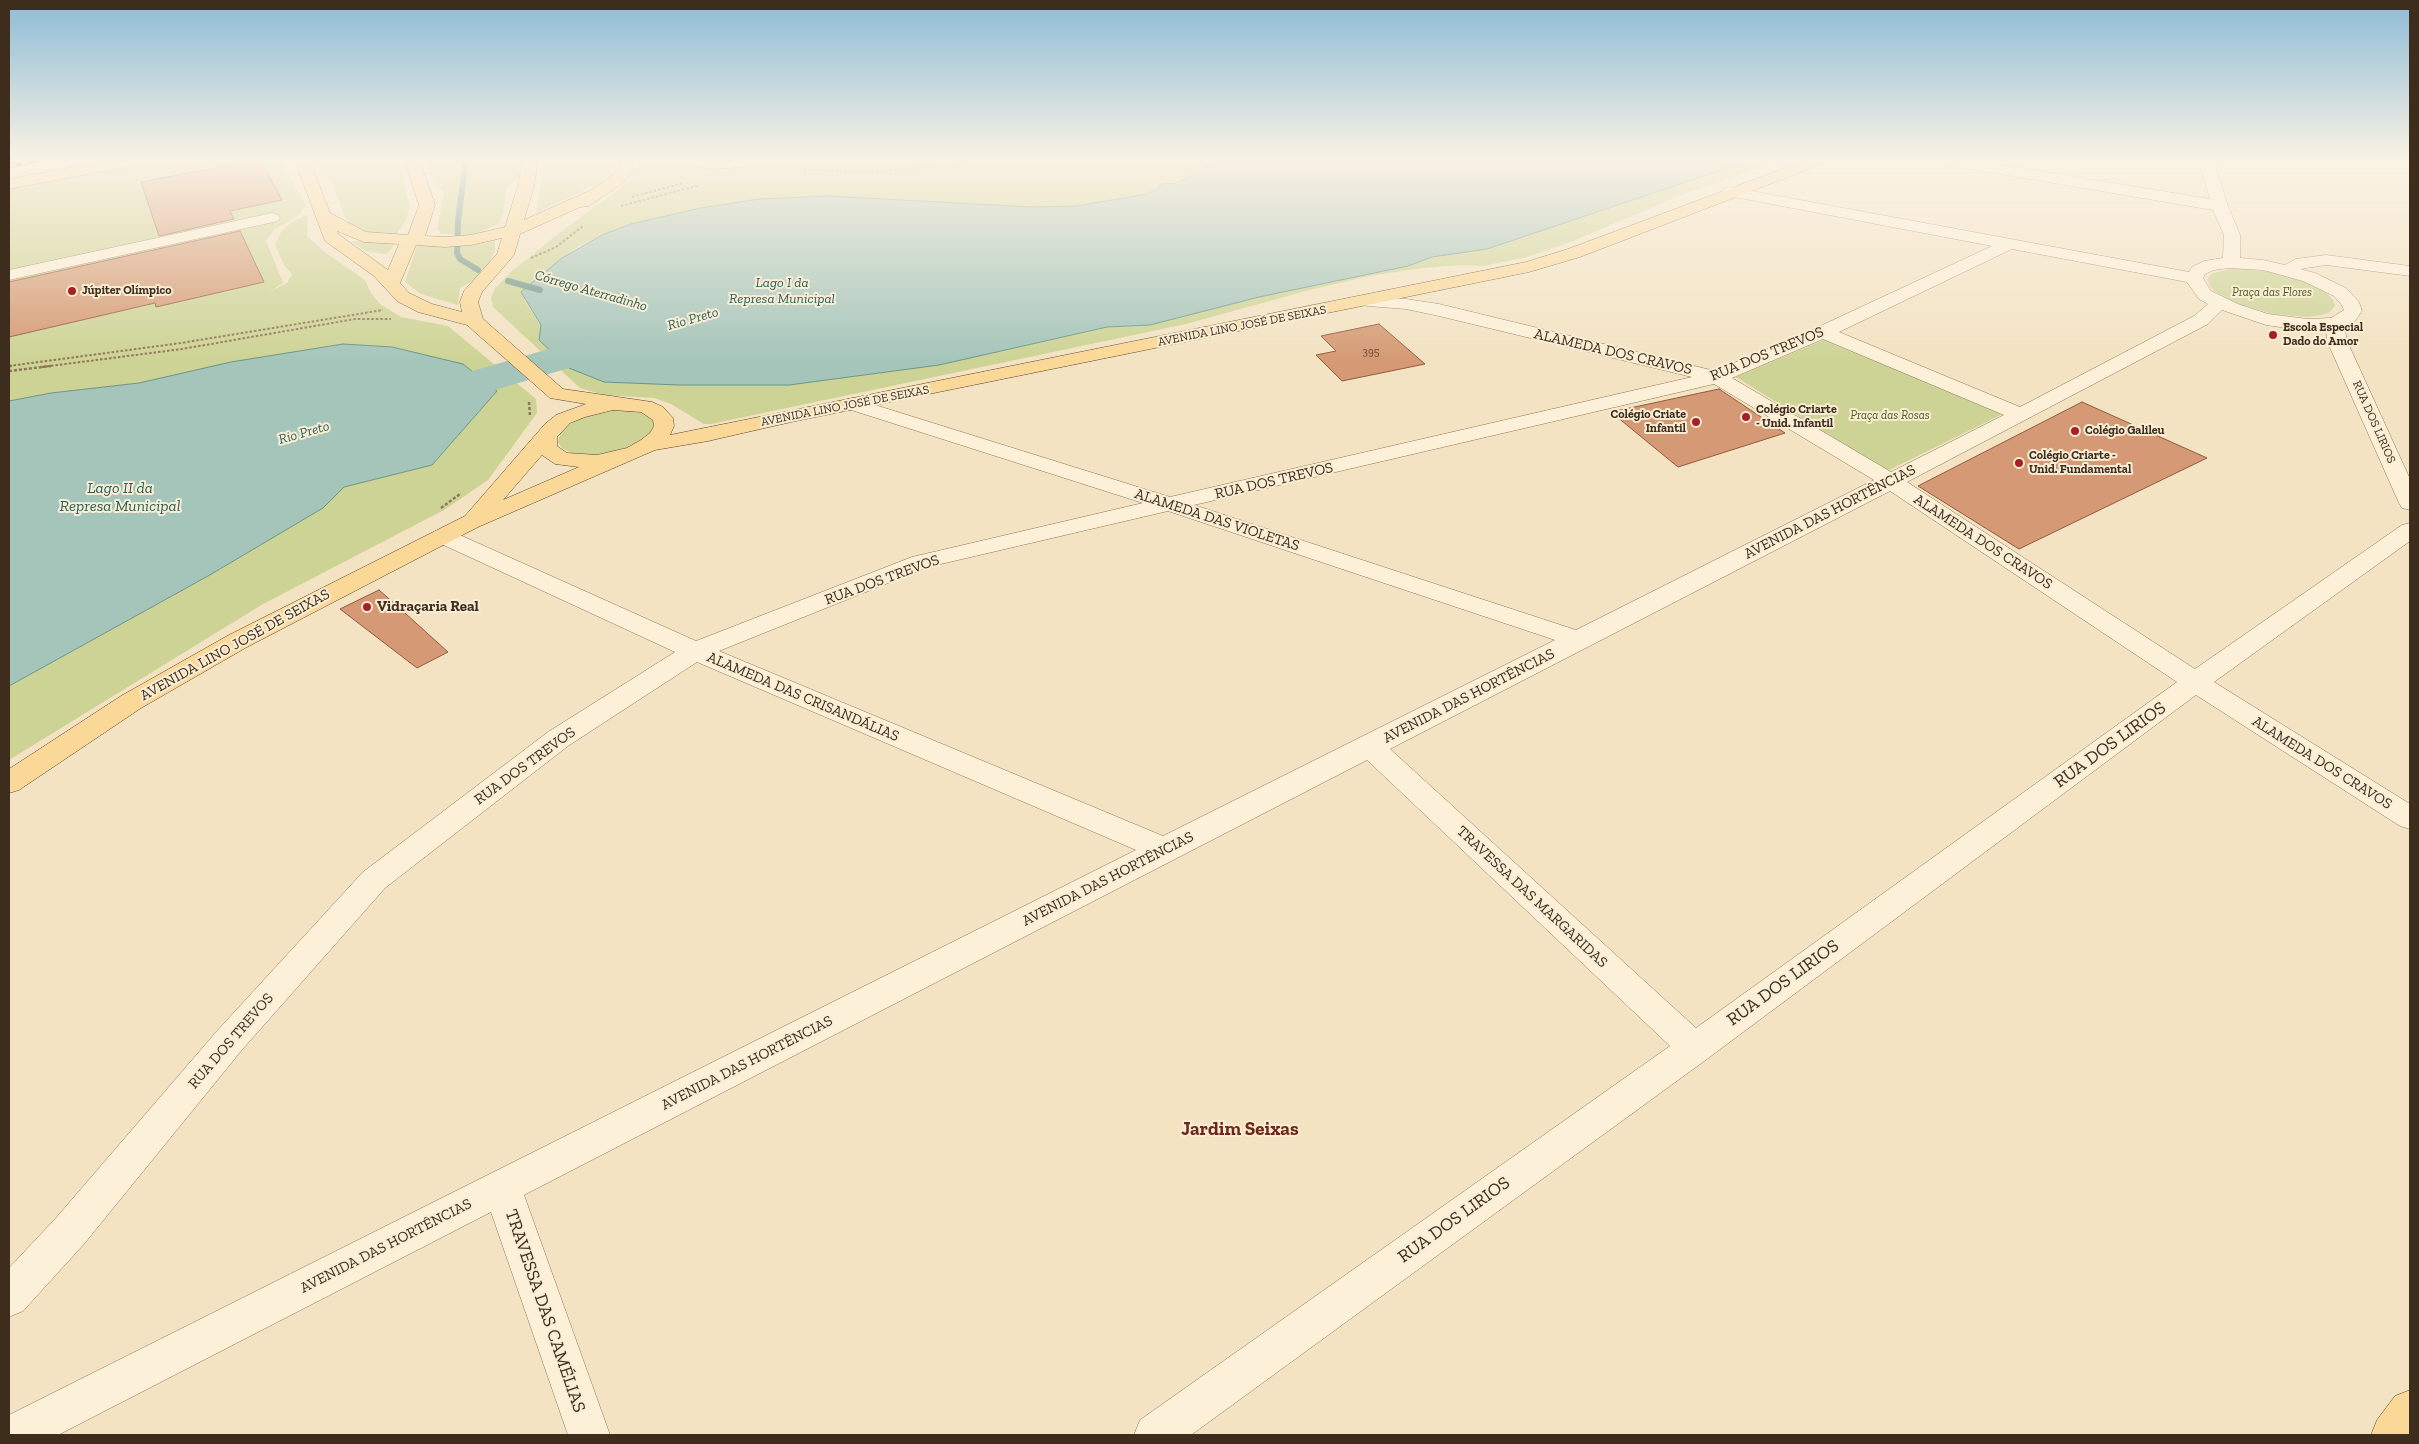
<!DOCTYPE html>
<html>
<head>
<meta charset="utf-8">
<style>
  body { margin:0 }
  #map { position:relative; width:2419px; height:1444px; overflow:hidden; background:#f3e3c3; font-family:"Zilla Slab",serif }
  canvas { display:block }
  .frame { position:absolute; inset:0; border:10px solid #3e2c1d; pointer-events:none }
</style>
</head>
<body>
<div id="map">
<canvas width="2419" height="1444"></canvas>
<div class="frame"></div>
</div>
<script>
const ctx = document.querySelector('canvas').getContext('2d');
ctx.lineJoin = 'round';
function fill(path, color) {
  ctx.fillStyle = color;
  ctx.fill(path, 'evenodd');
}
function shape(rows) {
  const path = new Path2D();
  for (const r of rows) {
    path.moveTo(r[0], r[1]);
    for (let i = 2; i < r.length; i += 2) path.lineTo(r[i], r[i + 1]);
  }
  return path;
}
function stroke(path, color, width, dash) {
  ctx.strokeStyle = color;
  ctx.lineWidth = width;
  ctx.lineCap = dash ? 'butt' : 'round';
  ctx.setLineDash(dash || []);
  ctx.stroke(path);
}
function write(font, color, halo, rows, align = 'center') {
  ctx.font = font + ' "Zilla Slab",serif';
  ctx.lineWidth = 4;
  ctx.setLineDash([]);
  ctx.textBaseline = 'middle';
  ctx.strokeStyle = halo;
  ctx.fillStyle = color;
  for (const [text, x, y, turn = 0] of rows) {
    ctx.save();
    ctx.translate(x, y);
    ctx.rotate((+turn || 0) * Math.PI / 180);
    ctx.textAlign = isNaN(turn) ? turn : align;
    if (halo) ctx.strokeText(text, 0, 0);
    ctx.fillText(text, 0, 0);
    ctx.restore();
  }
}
fill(shape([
  [169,159,279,159,306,205,298,216,275,229,266,241,283,283,269,292,287,283,292,274,284,265,275,245,282,230,295,220,308,215,307,236,326,253,365,280,371,293,380,304,401,317,448,326,536,399,537,413,488,480,444,510,263,604,9,760,9,686,208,576,323,508,344,487,432,465,497,391,463,364,139,383,51,393,9,401,9,190],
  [316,159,398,159,410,205,406,220,397,234,372,234,351,224,345,217,332,182],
  [426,159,523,159,522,169,517,179,506,188,504,212,498,224,479,233,469,235,441,234,437,229,444,193,433,182],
  [545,159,616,159,617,161,607,178,600,183,536,213],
  [845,159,1219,159,1210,166,1193,171,1193,175,1174,184,1162,183,1158,190,1142,195,1076,206,1031,207,828,196,759,199,701,208,631,224,602,235,579,246,562,258,524,299,541,326,679,385,789,385,939,365,1107,327,1150,325,1259,297,1408,266,1432,257,1487,249,1754,159,1783,159,1674,198,1571,242,1527,257,1483,266,1462,265,1424,268,1369,276,1306,291,1186,324,711,424,704,424,671,404,654,398,604,395,580,388,493,307,491,298,495,288,512,271,558,234,618,190,642,160,708,169],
  [350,241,394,242,394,245,388,253,385,254,366,251],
  [495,241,495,251,483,275,460,288,458,305,421,294,405,282,417,246,465,246],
  [2235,268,2268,271,2302,280,2327,293,2333,300,2335,306,2330,312,2322,315,2308,317,2273,314,2238,304,2214,291,2209,284,2208,278,2213,273],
  [1828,338,2005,413,1887,471,1736,377],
  [615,409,640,411,649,415,653,421,653,428,648,436,627,449,597,455,571,453,562,448,558,442,560,434,565,427,586,414]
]), '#cdd395');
const water = shape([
  [1219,159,1754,159,1487,249,1432,257,1408,266,1259,297,1150,325,1107,327,939,365,789,385,679,385,604,382,569,368,539,340,541,325,521,292,562,258,602,235,631,224,701,208,759,199,828,196,1031,207,1076,206,1142,195,1157,190,1162,183,1174,184,1193,175,1193,171,1210,166,1219,159],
  [343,344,392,347,463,364,497,391,432,465,344,487,323,508,208,576,9,686,9,401,51,393,139,383,231,362,343,344]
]);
fill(water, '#a5c5bb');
stroke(water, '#6b9589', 1);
stroke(shape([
  [466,159,458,221,457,253,460,259,478,270],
  [508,281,540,290]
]), '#6b9589', 6);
fill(shape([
  [633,325,647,329,652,337,647,345,410,415,395,411,389,402,395,393,633,325]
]), '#a5c5bb');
const building = shape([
  [260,159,282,200,230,211,234,219,159,236,141,182,260,159],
  [240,231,264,282,156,307,155,303,9,337,9,282,240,231],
  [1379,324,1425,364,1342,381,1316,355,1336,351,1321,336,1379,324],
  [1719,389,1785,433,1678,467,1611,412,1719,389],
  [2082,402,2207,458,2019,549,1918,486,2082,402],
  [379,590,395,604,448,652,417,668,340,609,379,590]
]);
fill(building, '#d59a75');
stroke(building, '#925a3a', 1);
const minor = shape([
  [1933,159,1967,159,2210,199,2198,159,2213,159,2228,206,2240,235,2240,258,2263,260,2285,265,2296,259,2326,255,2410,266,2410,276,2326,265,2300,269,2315,273,2346,288,2359,302,2362,311,2354,322,2344,326,2347,341,2410,479,2410,510,2402,508,2399,503,2327,341,2326,329,2308,331,2266,325,2222,310,2208,324,1907,482,2195,669,2402,525,2410,523,2410,541,2214,682,2410,804,2410,829,2400,826,2196,695,1707,1059,1191,1435,1134,1435,1140,1420,1670,1046,1367,760,524,1195,610,1435,568,1435,491,1212,58,1435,9,1435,9,1415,1136,850,697,662,568,746,385,888,241,1051,84,1244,23,1311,9,1317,9,1268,56,1218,217,1031,363,872,548,732,675,652,435,541,431,536,435,531,443,529,451,531,696,641,912,557,1143,503,845,408,842,404,845,400,852,398,859,400,1170,497,1692,377,1439,316,1406,309,1368,306,1362,305,1359,301,1362,297,1368,296,1406,299,1439,304,1715,371,1816,328,1992,246,1724,195,1722,192,1724,189,1730,187,2189,272,2192,267,2204,261,2223,258,2224,235,2213,210,1941,164,1933,159],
  [2012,249,2187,282,2199,299,2208,304,2194,316,2020,407,1839,332,2012,249],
  [2229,268,2263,270,2303,281,2334,296,2341,304,2344,310,2331,318,2308,319,2268,314,2238,304,2211,291,2203,278,2205,274,2214,270,2229,268],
  [1823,339,2004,415,1891,472,1732,378,1823,339],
  [1714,384,1874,480,1576,630,1194,505,1714,384],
  [1890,491,2177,682,1696,1028,1390,749,1890,491],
  [1168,511,1555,640,1163,836,719,651,928,567,1168,511],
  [272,213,278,215,280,218,278,221,9,280,9,270,272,213]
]);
const major = shape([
  [118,159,149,159,141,164,9,189,9,179,118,159],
  [294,159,309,159,330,213,366,232,408,235,419,205,404,159,419,159,435,205,425,236,445,237,471,235,505,227,518,186,523,159,538,159,534,186,524,220,589,191,608,179,619,168,621,159,635,159,632,172,620,185,589,206,580,207,520,234,514,255,482,292,478,302,483,319,563,389,652,402,663,407,673,418,674,426,670,435,1526,262,1568,249,1809,159,1830,159,1827,162,1580,257,1529,272,791,422,708,441,655,450,478,527,247,647,141,708,19,790,9,793,9,769,121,696,229,635,465,516,545,424,556,415,586,404,550,398,467,325,418,312,397,301,374,276,325,241,294,159],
  [337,231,364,242,399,244,388,270,338,234,337,231],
  [502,238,497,254,464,291,460,302,462,312,432,304,409,293,400,283,416,245,445,247,471,245,502,238],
  [613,410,641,412,653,420,654,426,650,433,641,440,627,448,597,455,567,453,557,446,557,437,570,423,585,417,613,410],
  [542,455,555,464,579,467,503,500,542,455],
  [663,159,793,159,785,164,714,169,671,164,663,159],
  [2410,1390,2410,1435,2371,1435,2377,1420,2395,1396,2410,1390]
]);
stroke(minor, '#907457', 1);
stroke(major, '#5d412c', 1);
stroke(shape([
  [808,162,840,159],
  [804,170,885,171,1003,159],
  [632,197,684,183],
  [621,206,700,185],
  [531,258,556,247,583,226],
  [9,366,181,343,383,310],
  [42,367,182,349,355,319,391,319]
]), '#907457', 2, [2.5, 2]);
stroke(shape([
  [9,366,12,366],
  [9,371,51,366],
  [529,402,530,416],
  [441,508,460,494]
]), '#907457', 2.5, [3, 2]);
fill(minor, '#fcf0d8');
fill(major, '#fad897');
const rail = shape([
  [9,166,46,159]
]);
stroke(rail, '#3e2c1d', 4);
stroke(rail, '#f9edd4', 2.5, [7]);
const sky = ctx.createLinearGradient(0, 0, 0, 361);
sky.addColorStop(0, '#8dbbd6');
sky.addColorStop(0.44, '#faf2e4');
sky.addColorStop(1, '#faf2e400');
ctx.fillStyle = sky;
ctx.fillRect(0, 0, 2419, 361);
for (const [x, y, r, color] of [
  [72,291,5,"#a62025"],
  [2273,335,5,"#a62025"],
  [1746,417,5,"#a62025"],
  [1696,422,5,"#a62025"],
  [2075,431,5,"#a62025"],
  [2019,463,5,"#a62025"],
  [367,607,5,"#a62025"]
]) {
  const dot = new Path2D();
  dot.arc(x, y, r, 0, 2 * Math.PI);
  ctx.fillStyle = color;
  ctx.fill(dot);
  stroke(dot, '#f9edd4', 2);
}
write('11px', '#644833', null, [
  ["395",1371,352]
]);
write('bold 12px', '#3e2c1d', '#f9edd4', [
  ["Júpiter Olímpico",82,291],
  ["Escola Especial",2283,328],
  ["Dado do Amor",2283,342],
  ["Colégio Criarte",1756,410],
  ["- Unid. Infantil",1756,424],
  ["Colégio Criate",1686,415,"right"],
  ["Infantil",1686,429,"right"],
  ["Colégio Galileu",2085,431],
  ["Colégio Criarte -",2029,456],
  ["Unid. Fundamental",2029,470]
], 'left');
write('italic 12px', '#4f5d21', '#f9edd4', [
  ["Praça das Flores",2272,293],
  ["Praça das Rosas",1890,416]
]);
write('12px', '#3e2c1d', '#f9edd4', [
  ["AVENIDA LINO JOSÉ DE SEIXAS",1242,326,-11],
  ["AVENIDA LINO JOSÉ DE SEIXAS",845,406,-11],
  ["RUA DOS LIRIOS",2374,422,66]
]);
write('italic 14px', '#2b5f5b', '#f9edd4', [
  ["Lago I da",782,283],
  ["Represa Municipal",782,299],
  ["Córrego Aterradinho",591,291,16],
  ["Rio Preto",693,319,-16],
  ["Rio Preto",304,433,-16]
]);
write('15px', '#3e2c1d', '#f9edd4', [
  ["ALAMEDA DOS CRAVOS",1613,352,13],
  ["RUA DOS TREVOS",1767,354,-22],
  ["RUA DOS TREVOS",1274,481,-13],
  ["AVENIDA DAS HORTÊNCIAS",1830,512,-27],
  ["ALAMEDA DAS VIOLETAS",1217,520,18],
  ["ALAMEDA DOS CRAVOS",1983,542,33],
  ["RUA DOS TREVOS",882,580,-20],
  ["AVENIDA LINO JOSÉ DE SEIXAS",235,645,-29],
  ["AVENIDA DAS HORTÊNCIAS",1469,696,-27],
  ["ALAMEDA DAS CRISANDÁLIAS",803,697,23],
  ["ALAMEDA DOS CRAVOS",2322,763,32],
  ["RUA DOS TREVOS",525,766,-36],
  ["AVENIDA DAS HORTÊNCIAS",1108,879,-27],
  ["TRAVESSA DAS MARGARIDAS",1532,897,43],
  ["RUA DOS TREVOS",231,1041,-49],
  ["AVENIDA DAS HORTÊNCIAS",747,1063,-27],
  ["AVENIDA DAS HORTÊNCIAS",386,1246,-27]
]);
write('bold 15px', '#3e2c1d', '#f9edd4', [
  ["Vidraçaria Real",377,607]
], 'left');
write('italic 16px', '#2b5f5b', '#f9edd4', [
  ["Lago II da",120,488],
  ["Represa Municipal",120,506]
]);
write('18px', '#3e2c1d', '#f9edd4', [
  ["RUA DOS LIRIOS",2110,745,-36],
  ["RUA DOS LIRIOS",1783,983,-36],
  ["RUA DOS LIRIOS",1454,1220,-36],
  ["TRAVESSA DAS CAMÉLIAS",545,1311,71]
]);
write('bold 19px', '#702717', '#f9edd4', [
  ["Jardim Seixas",1240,1130]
]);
</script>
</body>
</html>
